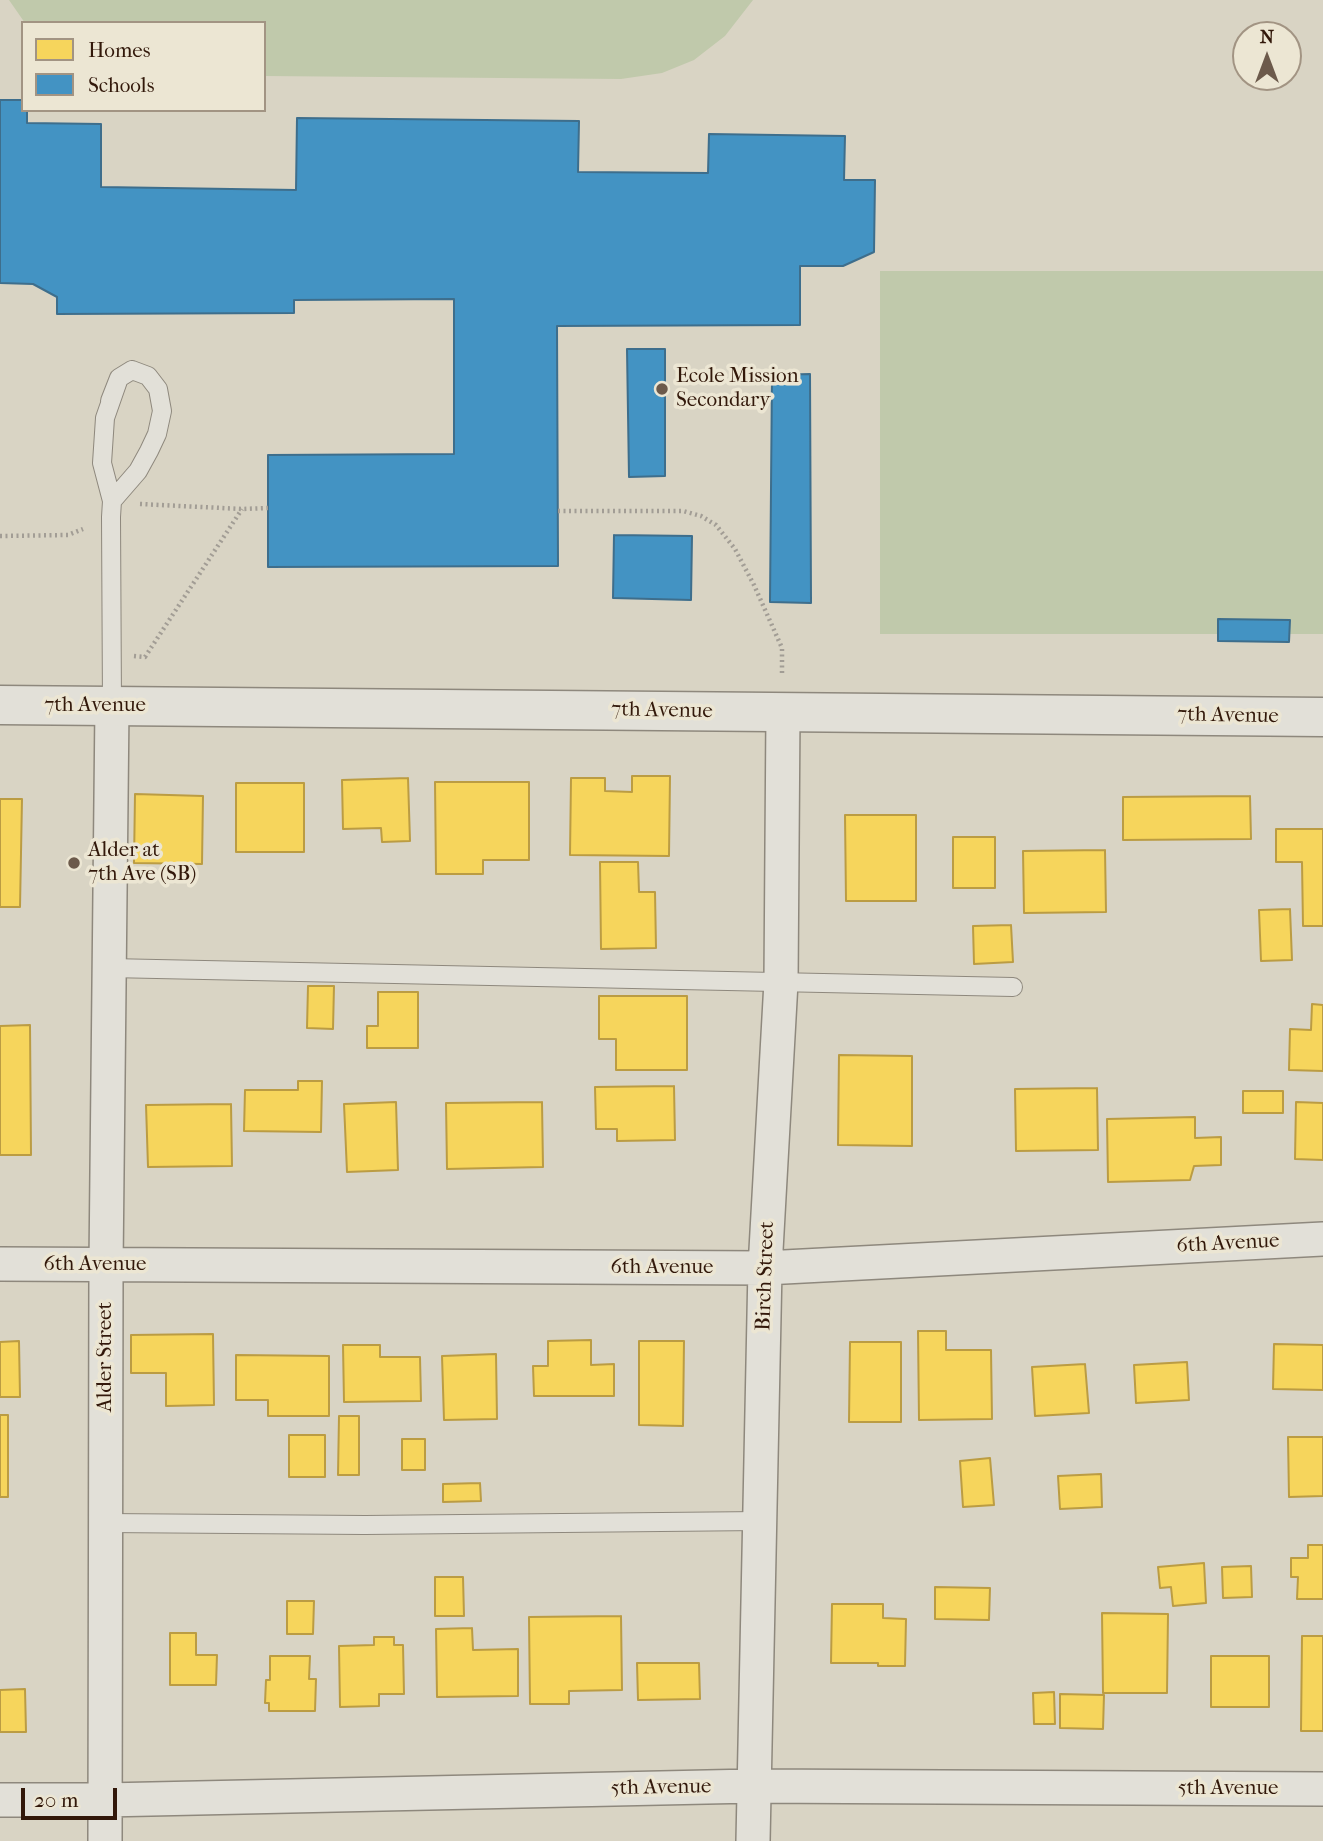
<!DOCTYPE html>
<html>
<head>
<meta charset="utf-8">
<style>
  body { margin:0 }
  #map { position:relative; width:1323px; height:1841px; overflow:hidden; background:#d9d4c4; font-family:"IM FELL French Canon",serif }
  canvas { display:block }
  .legend { position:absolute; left:21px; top:21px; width:245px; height:91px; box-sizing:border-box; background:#ece6d3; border:2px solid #a29483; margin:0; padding:9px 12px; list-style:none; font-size:21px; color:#32180a }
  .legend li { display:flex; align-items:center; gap:14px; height:35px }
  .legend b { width:35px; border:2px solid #a29483 }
  .north { position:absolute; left:1232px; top:21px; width:70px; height:70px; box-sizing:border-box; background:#ece6d3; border:2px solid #a29483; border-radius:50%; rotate:0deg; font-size:19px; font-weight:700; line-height:28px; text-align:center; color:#32180a }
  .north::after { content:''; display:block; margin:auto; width:24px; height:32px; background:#6c5a4b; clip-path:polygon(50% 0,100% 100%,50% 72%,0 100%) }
  .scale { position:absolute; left:21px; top:1788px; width:96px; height:32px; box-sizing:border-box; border:4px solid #32180a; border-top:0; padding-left:9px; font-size:21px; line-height:24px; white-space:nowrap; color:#32180a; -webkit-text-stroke:5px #ece6d3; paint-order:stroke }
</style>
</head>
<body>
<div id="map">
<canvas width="1323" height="1841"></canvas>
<ul class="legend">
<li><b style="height:19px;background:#f6d55c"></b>Homes</li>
<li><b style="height:19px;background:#4393c3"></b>Schools</li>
</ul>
<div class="north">N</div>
<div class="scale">20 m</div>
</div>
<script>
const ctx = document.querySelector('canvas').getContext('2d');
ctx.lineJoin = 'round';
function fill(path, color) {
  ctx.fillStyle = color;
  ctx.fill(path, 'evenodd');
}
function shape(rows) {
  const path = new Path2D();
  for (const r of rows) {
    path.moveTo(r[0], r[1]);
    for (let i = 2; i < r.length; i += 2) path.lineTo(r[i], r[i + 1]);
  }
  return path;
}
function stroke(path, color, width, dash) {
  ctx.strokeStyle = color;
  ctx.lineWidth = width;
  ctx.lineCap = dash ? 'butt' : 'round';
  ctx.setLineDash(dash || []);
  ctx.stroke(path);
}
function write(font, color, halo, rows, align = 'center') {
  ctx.font = font + ' "IM FELL French Canon",serif';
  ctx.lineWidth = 7;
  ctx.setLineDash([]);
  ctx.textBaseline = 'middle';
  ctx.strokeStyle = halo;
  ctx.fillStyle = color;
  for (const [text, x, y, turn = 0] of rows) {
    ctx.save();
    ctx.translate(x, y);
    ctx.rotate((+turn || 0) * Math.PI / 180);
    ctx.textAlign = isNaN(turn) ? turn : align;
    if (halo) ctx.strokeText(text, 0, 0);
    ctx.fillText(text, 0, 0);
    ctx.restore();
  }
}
fill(shape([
  [9,0,753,0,725,36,694,60,662,73,621,79,264,76,264,23,25,23],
  [880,271,1323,271,1323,634,880,634]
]), '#c0c9ab');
const homes = shape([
  [632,776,670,776,669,856,570,855,571,778,605,778,605,791,632,792,632,776],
  [408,778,410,841,382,842,381,828,343,829,342,780,408,778],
  [435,782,529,782,529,860,483,860,483,874,436,874,435,782],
  [236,783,304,783,304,852,236,852,236,783],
  [135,794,203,796,202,864,134,863,135,794],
  [1250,796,1251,839,1123,840,1123,797,1250,796],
  [0,799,22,799,20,907,0,907,0,799],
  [845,815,916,815,916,901,846,901,845,815],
  [1276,829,1323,829,1323,926,1303,926,1302,862,1276,862,1276,829],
  [953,837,995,837,995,888,953,888,953,837],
  [1105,850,1106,912,1024,913,1023,851,1105,850],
  [600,862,638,862,639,892,655,892,656,948,601,949,600,862],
  [1290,909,1292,960,1261,961,1259,910,1290,909],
  [1011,925,1013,962,974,964,973,926,1011,925],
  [308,986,334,986,333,1029,307,1028,308,986],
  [378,992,418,992,418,1048,367,1048,367,1026,378,1026,378,992],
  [599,996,687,996,687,1070,616,1070,616,1039,599,1039,599,996],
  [1312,1004,1323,1005,1323,1071,1289,1070,1290,1029,1311,1030,1312,1004],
  [30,1025,31,1155,0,1155,0,1026,30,1025],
  [839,1055,912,1056,912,1146,838,1145,839,1055],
  [298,1081,322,1081,321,1132,244,1131,245,1090,298,1090,298,1081],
  [674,1086,675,1140,617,1141,617,1129,596,1129,595,1087,674,1086],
  [1097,1088,1098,1150,1016,1151,1015,1089,1097,1088],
  [1243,1091,1283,1091,1283,1113,1243,1113,1243,1091],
  [396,1102,398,1170,347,1172,344,1104,396,1102],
  [542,1102,543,1167,447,1169,446,1103,542,1102],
  [1296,1102,1323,1103,1323,1160,1295,1159,1296,1102],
  [231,1104,232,1166,148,1167,146,1105,231,1104],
  [1195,1117,1195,1138,1221,1137,1221,1165,1194,1166,1190,1180,1108,1182,1107,1119,1195,1117],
  [918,1331,946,1331,946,1350,991,1350,992,1419,919,1420,918,1331],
  [213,1334,214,1405,166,1406,166,1373,131,1373,131,1335,213,1334],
  [591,1340,591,1365,614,1364,614,1396,534,1396,533,1366,548,1366,548,1341,591,1340],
  [19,1341,20,1397,0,1397,0,1342,19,1341],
  [639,1341,684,1341,683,1426,639,1425,639,1341],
  [850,1342,901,1342,901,1422,849,1422,850,1342],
  [1274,1344,1323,1345,1323,1390,1273,1389,1274,1344],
  [343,1345,380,1345,380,1357,420,1357,421,1401,344,1402,343,1345],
  [496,1354,497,1419,444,1420,442,1356,496,1354],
  [236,1355,329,1356,329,1416,268,1416,268,1400,236,1400,236,1355],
  [1187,1362,1189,1400,1136,1403,1134,1365,1187,1362],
  [1085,1364,1089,1413,1035,1416,1032,1367,1085,1364],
  [0,1415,8,1415,8,1497,0,1497,0,1415],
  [339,1416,359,1416,359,1475,338,1475,339,1416],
  [289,1435,325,1435,325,1477,289,1477,289,1435],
  [1288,1437,1323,1437,1323,1496,1289,1497,1288,1437],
  [402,1439,425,1439,425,1470,402,1470,402,1439],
  [990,1458,994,1505,963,1507,960,1461,990,1458],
  [1101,1474,1102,1507,1060,1509,1058,1476,1101,1474],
  [480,1483,481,1501,443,1502,443,1484,480,1483],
  [1308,1545,1323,1545,1323,1599,1297,1599,1298,1577,1291,1577,1291,1558,1308,1558,1308,1545],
  [1204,1563,1206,1603,1173,1606,1171,1587,1160,1588,1158,1567,1204,1563],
  [1251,1566,1252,1597,1223,1598,1222,1567,1251,1566],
  [435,1577,463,1577,464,1616,435,1616,435,1577],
  [935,1587,990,1588,989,1620,935,1619,935,1587],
  [287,1601,314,1601,313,1634,287,1634,287,1601],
  [832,1604,883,1604,883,1618,906,1619,905,1666,878,1666,878,1663,831,1663,832,1604],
  [1102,1613,1168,1614,1167,1693,1103,1693,1102,1613],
  [621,1616,622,1690,569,1691,569,1704,530,1704,529,1617,621,1616],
  [472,1628,473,1650,518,1649,518,1696,437,1697,436,1629,472,1628],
  [170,1633,196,1633,196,1655,217,1655,216,1685,170,1685,170,1633],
  [1302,1636,1323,1636,1323,1731,1301,1731,1302,1636],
  [374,1637,394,1637,394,1645,403,1645,404,1694,379,1694,379,1706,340,1707,339,1646,374,1645,374,1637],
  [270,1656,310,1656,309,1679,316,1679,315,1711,269,1711,269,1703,265,1703,266,1680,270,1680,270,1656],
  [1211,1656,1269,1656,1269,1707,1211,1707,1211,1656],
  [637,1663,699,1663,700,1699,638,1700,637,1663],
  [25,1689,26,1732,0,1732,0,1690,25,1689],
  [1054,1692,1055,1724,1034,1724,1033,1693,1054,1692],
  [1060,1694,1104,1695,1103,1729,1060,1728,1060,1694]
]);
fill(homes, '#f6d55c');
stroke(homes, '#bb9c43', 2);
const schools = shape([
  [0,100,23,100,23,110,27,110,27,123,101,124,101,187,296,190,297,118,579,121,578,172,708,173,709,134,845,136,844,180,875,180,874,252,843,266,800,266,800,325,557,326,558,566,268,567,268,455,454,454,454,299,294,300,294,313,57,314,57,297,33,284,0,283,0,100],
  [627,349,665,349,665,476,629,477,627,349],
  [810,374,811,603,770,602,772,375,810,374],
  [614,535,692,536,691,600,613,598,614,535],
  [1218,619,1290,620,1289,642,1218,641,1218,619]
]);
fill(schools, '#4393c3');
stroke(schools, '#3e6e8c', 2);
const service = shape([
  [110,401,119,378,132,370,148,376,158,389,162,411,157,434,149,451,138,471,112,501,102,463,105,418,119,378,132,370],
  [112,706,111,517,112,501],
  [109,968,1013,987],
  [105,1523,365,1525,760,1521]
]);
const minor = shape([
  [0,1264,765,1268,1323,1239],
  [0,1800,105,1800,753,1786,1323,1789],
  [105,1841,106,1265,112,706],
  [753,1841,765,1268,781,982,783,712]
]);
const tertiary = shape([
  [0,705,1323,717]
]);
stroke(service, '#8e887d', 20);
stroke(minor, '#8e887d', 36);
stroke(tertiary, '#8e887d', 41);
stroke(shape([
  [140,504,242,509,268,508],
  [558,511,683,511,701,516,716,525,735,549,754,585,782,648,782,676],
  [0,536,68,535,83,529],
  [134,656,145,657,242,509]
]), '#a29d95', 4.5, [2, 3.5]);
stroke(service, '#e2e0d8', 18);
stroke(minor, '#e2e0d8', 33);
stroke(tertiary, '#e2e0d8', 38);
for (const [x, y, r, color] of [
  [662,389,7,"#6c5a4b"],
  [74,863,7,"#6c5a4b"]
]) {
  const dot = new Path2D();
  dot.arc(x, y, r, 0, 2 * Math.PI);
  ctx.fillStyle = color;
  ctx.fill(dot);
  stroke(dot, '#ece6d3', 2.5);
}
write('21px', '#32180a', '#ece6d3', [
  ["Ecole Mission",676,377],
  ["Secondary",676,401],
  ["Alder at",88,851],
  ["7th Ave (SB)",88,875]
], 'left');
write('21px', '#32180a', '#ece6d3', [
  ["7th Avenue",95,706],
  ["7th Avenue",662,711,1],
  ["7th Avenue",1228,716,1],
  ["6th Avenue",1228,1244,-3],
  ["6th Avenue",95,1265],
  ["6th Avenue",662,1268],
  ["Birch Street",766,1276,-88],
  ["Alder Street",106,1357,-90],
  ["5th Avenue",661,1788,-1],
  ["5th Avenue",1228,1789]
]);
</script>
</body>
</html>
